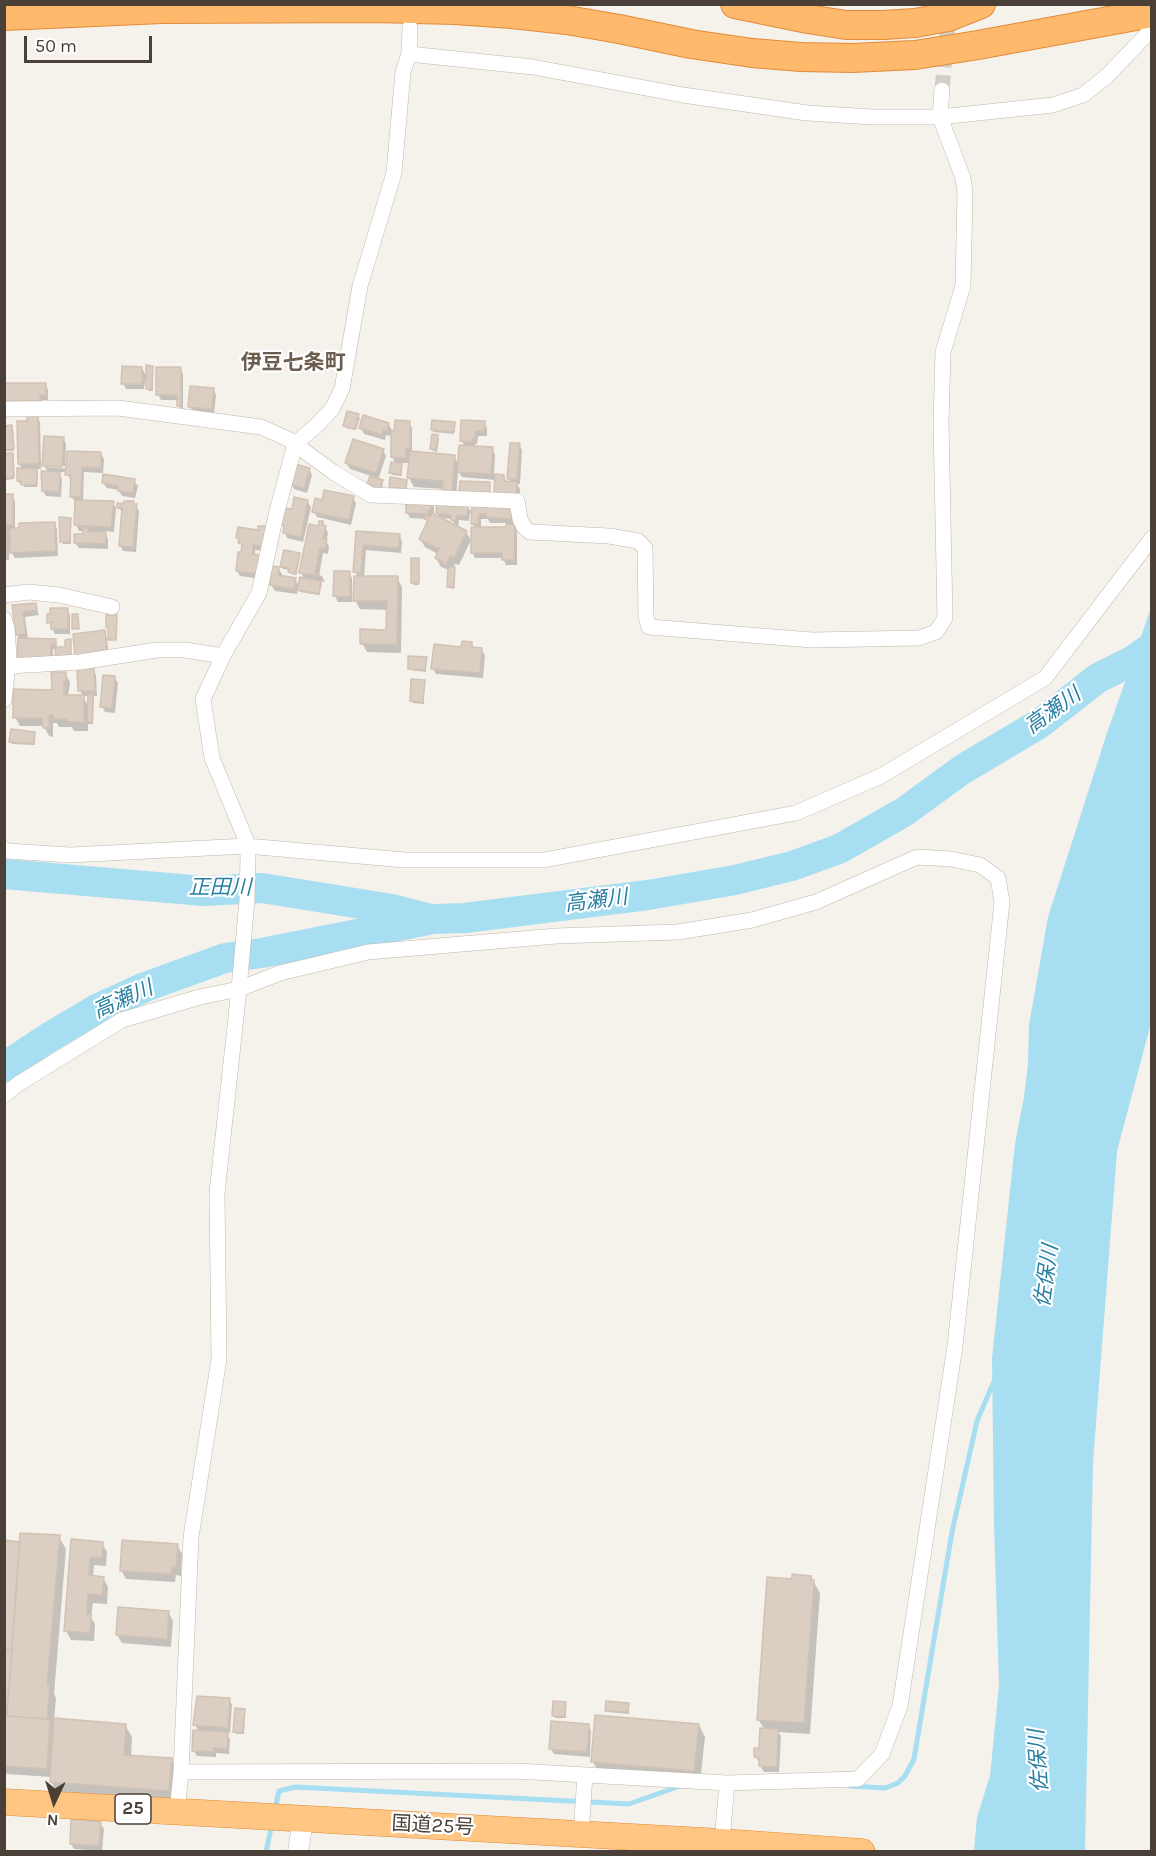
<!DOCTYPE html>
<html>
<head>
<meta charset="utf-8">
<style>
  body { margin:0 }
  #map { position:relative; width:1156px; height:1856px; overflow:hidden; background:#f5f1eb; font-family:Karla,sans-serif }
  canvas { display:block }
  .frame { position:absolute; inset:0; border:6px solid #4a4038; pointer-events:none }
  .north { position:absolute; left:24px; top:1772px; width:60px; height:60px; -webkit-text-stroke:4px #fff; paint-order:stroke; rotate:184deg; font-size:16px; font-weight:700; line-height:24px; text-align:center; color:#4a4038 }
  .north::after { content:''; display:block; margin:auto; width:21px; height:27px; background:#4a4038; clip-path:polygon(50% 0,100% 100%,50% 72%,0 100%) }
  .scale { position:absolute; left:24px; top:36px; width:128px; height:27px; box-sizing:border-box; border:3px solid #4a4038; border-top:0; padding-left:8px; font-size:18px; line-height:21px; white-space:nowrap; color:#4a4038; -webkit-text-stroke:4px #fff; paint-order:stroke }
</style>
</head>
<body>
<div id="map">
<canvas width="1156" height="1856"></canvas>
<div class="frame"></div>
<div class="north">N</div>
<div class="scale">50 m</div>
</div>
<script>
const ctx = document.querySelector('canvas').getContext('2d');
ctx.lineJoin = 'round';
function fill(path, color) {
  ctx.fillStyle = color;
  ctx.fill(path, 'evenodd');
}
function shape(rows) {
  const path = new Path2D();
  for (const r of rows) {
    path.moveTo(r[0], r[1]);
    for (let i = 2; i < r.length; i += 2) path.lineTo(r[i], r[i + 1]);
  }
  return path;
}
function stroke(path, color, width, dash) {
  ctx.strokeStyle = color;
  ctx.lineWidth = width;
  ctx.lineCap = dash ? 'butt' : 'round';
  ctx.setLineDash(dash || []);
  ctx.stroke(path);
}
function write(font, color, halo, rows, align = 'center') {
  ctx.font = font + ' Karla,"Noto Sans JP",sans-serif';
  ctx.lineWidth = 4.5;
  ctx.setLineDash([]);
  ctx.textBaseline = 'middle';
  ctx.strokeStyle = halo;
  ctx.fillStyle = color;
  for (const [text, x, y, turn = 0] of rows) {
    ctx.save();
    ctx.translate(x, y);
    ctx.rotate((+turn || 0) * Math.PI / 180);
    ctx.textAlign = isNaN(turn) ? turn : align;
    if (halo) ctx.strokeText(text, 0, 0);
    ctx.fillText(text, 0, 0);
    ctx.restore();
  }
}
fill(shape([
  [1151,608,1151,1023,1117,1151,1093,1462,1085,1851,974,1851,977,1817,990,1776,999,1685,994,1524,992,1358,1015,1144,1024,1097,1028,1064,1029,1025,1048,917,1106,736]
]), '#a7def2');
fill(shape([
  [152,367,153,391,149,391,147,388,147,381,145,381,144,389,126,389,123,383,142,368,147,378],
  [180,369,183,374,183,412,179,406,179,400,161,400,158,395],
  [45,384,48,390,48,400,42,400,42,406,4,402,4,385],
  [213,389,216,395,214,414,193,412,190,406],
  [37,416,40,422,41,469,36,469,38,472,37,487,24,487,23,483,19,483,18,481,23,470,19,464,19,423,28,423],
  [358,416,360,418,356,430,346,428,345,425],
  [409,422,412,428,412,453,454,456,459,466,465,447,462,441,484,423,487,428,487,436,478,436,477,444,475,444,475,448,492,449,495,454,494,475,503,476,507,482,512,484,509,479,519,445,522,450,520,484,517,484,520,489,519,500,496,480,462,477,458,471,456,499,449,499,444,489,414,487,409,478,410,463,400,463,402,467,402,476,392,475,391,473,396,464,392,457],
  [454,423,454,434,433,432,432,430],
  [388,424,392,430,390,436,386,435,385,440,364,434,361,428],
  [4,427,12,427,13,429,14,451,4,451],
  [437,436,439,439,437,452,433,451,431,449],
  [63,438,66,444,65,466,45,464,45,467,43,464],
  [383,450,386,456,378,480,383,484,381,490,370,486,368,484,371,476,350,469,346,463],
  [12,454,14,479,5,480,4,461],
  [101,454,104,459,103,473,84,472,83,502,113,503,116,508,114,532,104,531,108,539,108,549,79,548,75,543,84,536,84,531,79,531,76,525,77,502,75,502,71,496,72,480,70,480,67,472,58,472,62,479,61,497,46,496,43,491,48,473,45,467,70,469],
  [309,469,312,475,307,493,294,489,291,483],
  [134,481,138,486,135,498,122,496,119,490,107,488,103,483],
  [4,496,12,496,15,501,15,529,54,524,57,529,58,556,15,558,9,548,9,560,5,560],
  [353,498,356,503,351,525,317,517,314,512,323,501],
  [307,501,311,507,303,542,287,538,282,524,293,511],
  [431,502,434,507,434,515,456,527,452,519,440,518,437,513,467,506,472,513,470,513,469,521,459,520,458,528,466,532,471,540,459,565,455,564,453,568,455,571,454,589,450,588,448,586,449,570,441,567,436,558,438,554,425,547,420,539,428,523,426,519,410,518,407,512],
  [133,503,139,511,136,552,123,551,120,545,123,513,118,507],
  [473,505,514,512,513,525,517,531,517,565,506,565,503,558,475,558,472,552,475,528,472,523],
  [481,519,488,519,490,523,507,523,507,529,481,528],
  [71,519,71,544,63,544,62,541],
  [323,523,328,533,326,541,329,546,328,554,323,553,319,575,322,576,325,582,320,581,322,584,319,595,300,592,298,587,297,594,275,591,271,585,278,568,282,574,281,577,295,579,299,587,305,579,301,573],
  [259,531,267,551,255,550,255,555,261,579,240,576,237,571,243,549,238,537],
  [358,533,399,536,402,541,401,553,366,550,364,577,397,578,402,587,401,653,367,652,362,643,388,631,388,610,360,609,355,600,358,577,355,572],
  [299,554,300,556,296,575,291,574,290,570,283,569,282,567],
  [412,560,418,560,419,562,419,585,414,585,412,583],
  [349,573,352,578,352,602,338,602,335,596],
  [35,605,39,615,25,617,28,639,55,640,58,649,67,648,70,641,72,663,57,649,53,649,53,666,19,638,17,635,14,607],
  [67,609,70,615,70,634,55,634,49,622],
  [104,632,107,638,109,658,75,635],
  [471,643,475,649,481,650,485,655,483,678,436,674,433,669],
  [426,658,426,672,410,670,409,668],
  [93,670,96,675,97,696,94,696,93,724,88,724,88,731,74,731,72,727,59,727,57,723,53,723,53,737,49,736,44,726,20,726,15,717,53,692,65,674,70,682,68,697,83,697,89,707,89,696,83,696,80,691],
  [114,677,118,683,115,713,105,712,102,706],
  [424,682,424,704,413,703,411,701],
  [34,733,35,745,12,744,11,741],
  [59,1537,66,1549,54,1694,56,1698,54,1720,125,1725,132,1737,131,1757,171,1759,178,1771,175,1802,58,1793,51,1782,51,1777,7,1774,4,1769,4,1542,21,1543],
  [72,1541,102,1543,107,1552,106,1566,94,1565,93,1577,103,1578,108,1587,107,1604,93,1603,91,1617,95,1624,94,1641,71,1640,66,1631],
  [177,1545,182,1554,181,1576,176,1575,175,1582,126,1579,121,1570],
  [811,1577,820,1593,810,1734,778,1732,781,1736,779,1772,764,1772,760,1766,761,1762,759,1762,755,1756,760,1749,765,1730,758,1719,793,1581],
  [168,1612,173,1621,171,1647,122,1643,117,1635],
  [229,1699,232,1705,230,1733,226,1733,230,1739,229,1754,216,1753,216,1757,197,1756,193,1750,199,1732,195,1725],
  [565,1703,566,1718,555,1718,554,1715],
  [628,1704,629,1714,608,1712,607,1710],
  [244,1710,245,1712,244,1734,236,1734,235,1732],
  [588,1725,591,1731,590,1757,554,1754,551,1749],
  [699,1725,705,1737,700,1782,600,1774,593,1762],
  [100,1823,104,1829,102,1851,74,1849,71,1844]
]), '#0003');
stroke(shape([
  [850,1786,885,1788,898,1783,905,1776,914,1759,952,1532,977,1421,995,1379],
  [275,1809,279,1791,295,1787,629,1804,680,1786],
  [266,1852,272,1824]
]), '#a7def2', 5);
stroke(shape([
  [4,874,204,891,262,888,392,909,427,918],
  [4,1067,48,1038,97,1009,145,987,225,958,262,953,433,919,465,918,648,895,735,880,792,866,839,849,904,812,963,769,1039,724,1098,678,1132,661,1152,647]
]), '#a7def2', 30);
const building = shape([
  [146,365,153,366,152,389,146,389,146,365],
  [122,366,142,367,142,384,121,384,122,366],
  [156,367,181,367,181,407,177,406,177,395,156,395,156,367],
  [4,383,46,383,46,395,40,395,40,401,4,401,4,383],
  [190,386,214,388,212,409,188,407,190,386],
  [347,411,359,414,355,429,343,426,347,411],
  [27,415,38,415,39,464,18,464,17,421,27,421,27,415],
  [363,415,389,423,387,431,383,430,382,435,359,428,363,415],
  [395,420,410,421,410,448,406,448,405,458,391,457,391,431,394,431,395,420],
  [432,420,455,422,454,432,431,430,432,420],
  [461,420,485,421,484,431,475,431,475,439,472,439,472,442,460,441,461,420],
  [12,425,14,449,4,450,4,426,12,425],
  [432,434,438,435,436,450,430,449,432,434],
  [44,436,64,437,62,467,42,466,44,436],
  [353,439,384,449,376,473,345,463,353,439],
  [510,443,520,443,517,479,507,479,510,443],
  [459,445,493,447,491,474,457,472,459,445],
  [67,451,101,452,101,468,82,467,81,497,70,497,71,475,65,475,67,451],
  [410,451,455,455,452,491,442,490,443,481,407,478,410,451],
  [4,453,13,453,14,477,4,478,4,453],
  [391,462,402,463,401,474,389,473,391,462],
  [295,464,310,468,304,488,289,484,295,464],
  [17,468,37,469,37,485,21,485,21,481,17,481,17,468],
  [41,471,60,472,59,492,42,491,41,471],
  [103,474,135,479,133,493,118,491,118,486,102,483,103,474],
  [495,474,504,475,504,481,517,482,516,495,494,493,495,474],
  [370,476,383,480,380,489,367,484,370,476],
  [390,477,407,480,406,489,389,487,390,477],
  [460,481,490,482,490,493,459,492,460,481],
  [324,490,354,496,349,520,312,512,315,498,322,500,324,490],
  [4,494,13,494,13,525,7,525,7,555,4,555,4,494],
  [294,497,308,500,301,537,283,533,284,525,281,525,284,508,292,509,294,497],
  [406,499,432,500,431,510,428,510,428,514,406,513,406,499],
  [75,500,114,501,111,527,74,525,75,500],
  [437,500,468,504,467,516,457,515,456,521,451,520,451,515,436,513,437,500],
  [124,501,134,501,133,504,137,504,133,547,119,546,122,508,117,508,117,503,123,504,124,501],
  [472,504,512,505,511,519,485,517,486,514,479,514,478,524,471,524,472,504],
  [432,513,467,531,454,558,450,556,446,564,435,558,439,549,419,539,428,520,424,519,426,515,430,517,432,513],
  [59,517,71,518,70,542,60,542,59,517],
  [319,521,323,521,323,525,326,526,323,539,327,539,325,549,320,548,315,573,319,574,318,576,299,573,309,524,318,526,319,521],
  [55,522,56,551,10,553,10,528,19,528,19,523,55,522],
  [506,524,515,524,514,560,502,560,502,553,471,553,471,527,506,527,506,524],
  [258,526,266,526,264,546,253,545,252,554,261,555,259,574,236,571,238,552,241,552,242,544,238,543,239,538,236,538,238,527,258,530,258,526],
  [83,528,88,528,88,532,106,532,106,544,74,543,74,534,83,534,83,528],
  [356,531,400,534,399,548,363,545,361,573,353,572,356,531],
  [284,550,300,553,296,574,288,572,289,568,280,567,284,550],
  [411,558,419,558,419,583,411,583,411,558],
  [271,566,279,567,278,575,296,578,294,589,270,585,271,566],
  [448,567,455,567,454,587,447,587,448,567],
  [334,571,350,571,350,597,333,596,334,571],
  [354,576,398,576,397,644,360,644,360,629,386,630,387,601,353,601,354,576],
  [300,577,321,581,319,594,297,590,300,577],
  [36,603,37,610,23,612,26,634,16,635,12,605,36,603],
  [50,608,68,608,68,629,51,629,51,622,47,623,47,614,50,614,50,608],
  [72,614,78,614,79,629,72,629,72,614],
  [106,615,117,615,116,640,108,640,108,628,106,627,106,615],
  [105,630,107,653,75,656,73,634,105,630],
  [18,638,56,639,56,644,51,644,50,661,17,661,18,638],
  [71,639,71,661,56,661,55,647,65,647,65,640,71,639],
  [462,641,472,642,472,647,482,648,480,673,431,669,434,644,461,647,462,641],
  [408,656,427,657,425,670,408,669,408,656],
  [94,668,95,691,78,691,77,671,79,671,79,669,94,668],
  [51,672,66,672,66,681,64,681,64,695,84,695,84,722,68,722,67,719,53,719,53,715,49,715,49,728,43,728,42,718,13,718,13,689,52,690,51,672],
  [103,675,115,676,112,708,100,707,103,675],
  [411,679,425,680,423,702,410,701,411,679],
  [88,694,93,694,92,722,87,722,88,694],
  [11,729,35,732,34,744,9,742,11,729],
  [20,1533,60,1535,47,1685,50,1685,47,1719,7,1716,20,1533],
  [71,1539,103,1542,102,1558,90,1557,89,1575,104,1577,102,1595,88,1594,87,1614,91,1614,90,1633,64,1631,71,1539],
  [4,1540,20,1542,12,1650,4,1649,4,1540],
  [122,1540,178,1544,176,1567,172,1567,171,1574,120,1571,122,1540],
  [792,1574,811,1576,811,1580,814,1580,804,1723,757,1720,767,1577,792,1579,792,1574],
  [118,1607,169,1611,167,1639,116,1635,118,1607],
  [4,1649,12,1650,7,1710,4,1710,4,1649],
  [197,1696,230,1698,228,1728,193,1725,197,1696],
  [553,1701,566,1702,565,1716,552,1716,553,1701],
  [606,1701,629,1703,628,1712,605,1711,606,1701],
  [235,1708,245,1709,243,1733,233,1732,235,1708],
  [595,1715,699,1724,694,1771,591,1762,595,1715],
  [4,1716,50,1719,47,1769,4,1766,4,1716],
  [54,1718,126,1724,124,1755,172,1758,169,1791,50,1782,54,1718],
  [551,1721,589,1724,587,1752,549,1749,551,1721],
  [760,1728,778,1729,777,1767,759,1766,759,1757,754,1757,754,1748,759,1748,760,1728],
  [193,1730,228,1732,227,1749,214,1748,214,1752,192,1751,193,1730],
  [71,1819,101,1822,99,1846,70,1844,71,1819]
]);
fill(building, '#dbcec3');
stroke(building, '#d3c2b3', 1.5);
stroke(shape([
  [942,90,949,13]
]), '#d3cec7', 15, [15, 8]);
const minor = shape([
  [409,54,533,67,683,95,807,113,873,117,940,117,1053,105,1083,95,1107,76,1148,33,1152,33],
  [4,409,118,408,261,427,288,439,333,472,371,495,517,501,520,519,524,527,530,532,609,536,638,541,645,548,646,617,649,627,812,640,919,638,936,632,945,618,941,422,943,352,963,286,965,192,963,178,940,117,942,90],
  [4,595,29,592,59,595,112,607],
  [4,619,7,628,9,656,4,700],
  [9,666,80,662,157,650,185,650,223,656],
  [4,849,7,851,70,855,247,846,404,860,544,860,796,813,881,776,1045,678,1152,538],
  [4,1095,18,1084,122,1020,200,997,239,989,280,973,368,952,556,936,678,932,752,920,816,902,917,857,951,859,980,865,998,878,1002,902,955,1346,900,1706,882,1754,858,1779,727,1783,516,1771,181,1772],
  [177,1811,181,1772,191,1537,219,1359,217,1193,239,989,247,900,248,856,246,840,212,758,203,699,224,654,259,593,276,515,295,444,317,425,332,409,342,389,360,286,394,173,403,72,409,54,410,27],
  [581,1834,585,1775],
  [722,1842,727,1783]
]);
const tertiary = shape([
  [298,1852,303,1819]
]);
const trunk = shape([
  [4,1802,722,1842,862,1852]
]);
const motorway = shape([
  [735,4,808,19,846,25,883,25,915,23,948,17,981,4],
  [4,16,162,9,375,8,455,10,512,14,567,20,619,29,691,44,752,53,801,57,852,58,915,55,978,45,1152,13]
]);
stroke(minor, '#c1b7ad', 16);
stroke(tertiary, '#c1b7ad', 21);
stroke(trunk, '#e18b39', 27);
stroke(motorway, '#e18b39', 30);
stroke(minor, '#fff', 15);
stroke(tertiary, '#fff', 20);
stroke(trunk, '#ffc683', 26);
stroke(motorway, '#ffb96c', 28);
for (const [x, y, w] of [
  [133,1809,36]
]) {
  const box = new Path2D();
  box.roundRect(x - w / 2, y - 15, w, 30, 4.5);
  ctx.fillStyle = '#fff';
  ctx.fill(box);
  stroke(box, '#4a4038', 1.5);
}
write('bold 18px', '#4a4038', null, [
  ["25",133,1809]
]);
write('20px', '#4a4038', '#fff', [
  ["国道25号",433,1826,3]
]);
write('bold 21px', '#6d5d4f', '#fff', [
  ["伊豆七条町",293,363]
]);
write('italic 21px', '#297fa1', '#fff', [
  ["高瀬川",1053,711,-36],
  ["正田川",220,888],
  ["高瀬川",596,901,-7],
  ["高瀬川",123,1000,-24],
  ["佐保川",1047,1276,-82],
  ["佐保川",1039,1761,-94]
]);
</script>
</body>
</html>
